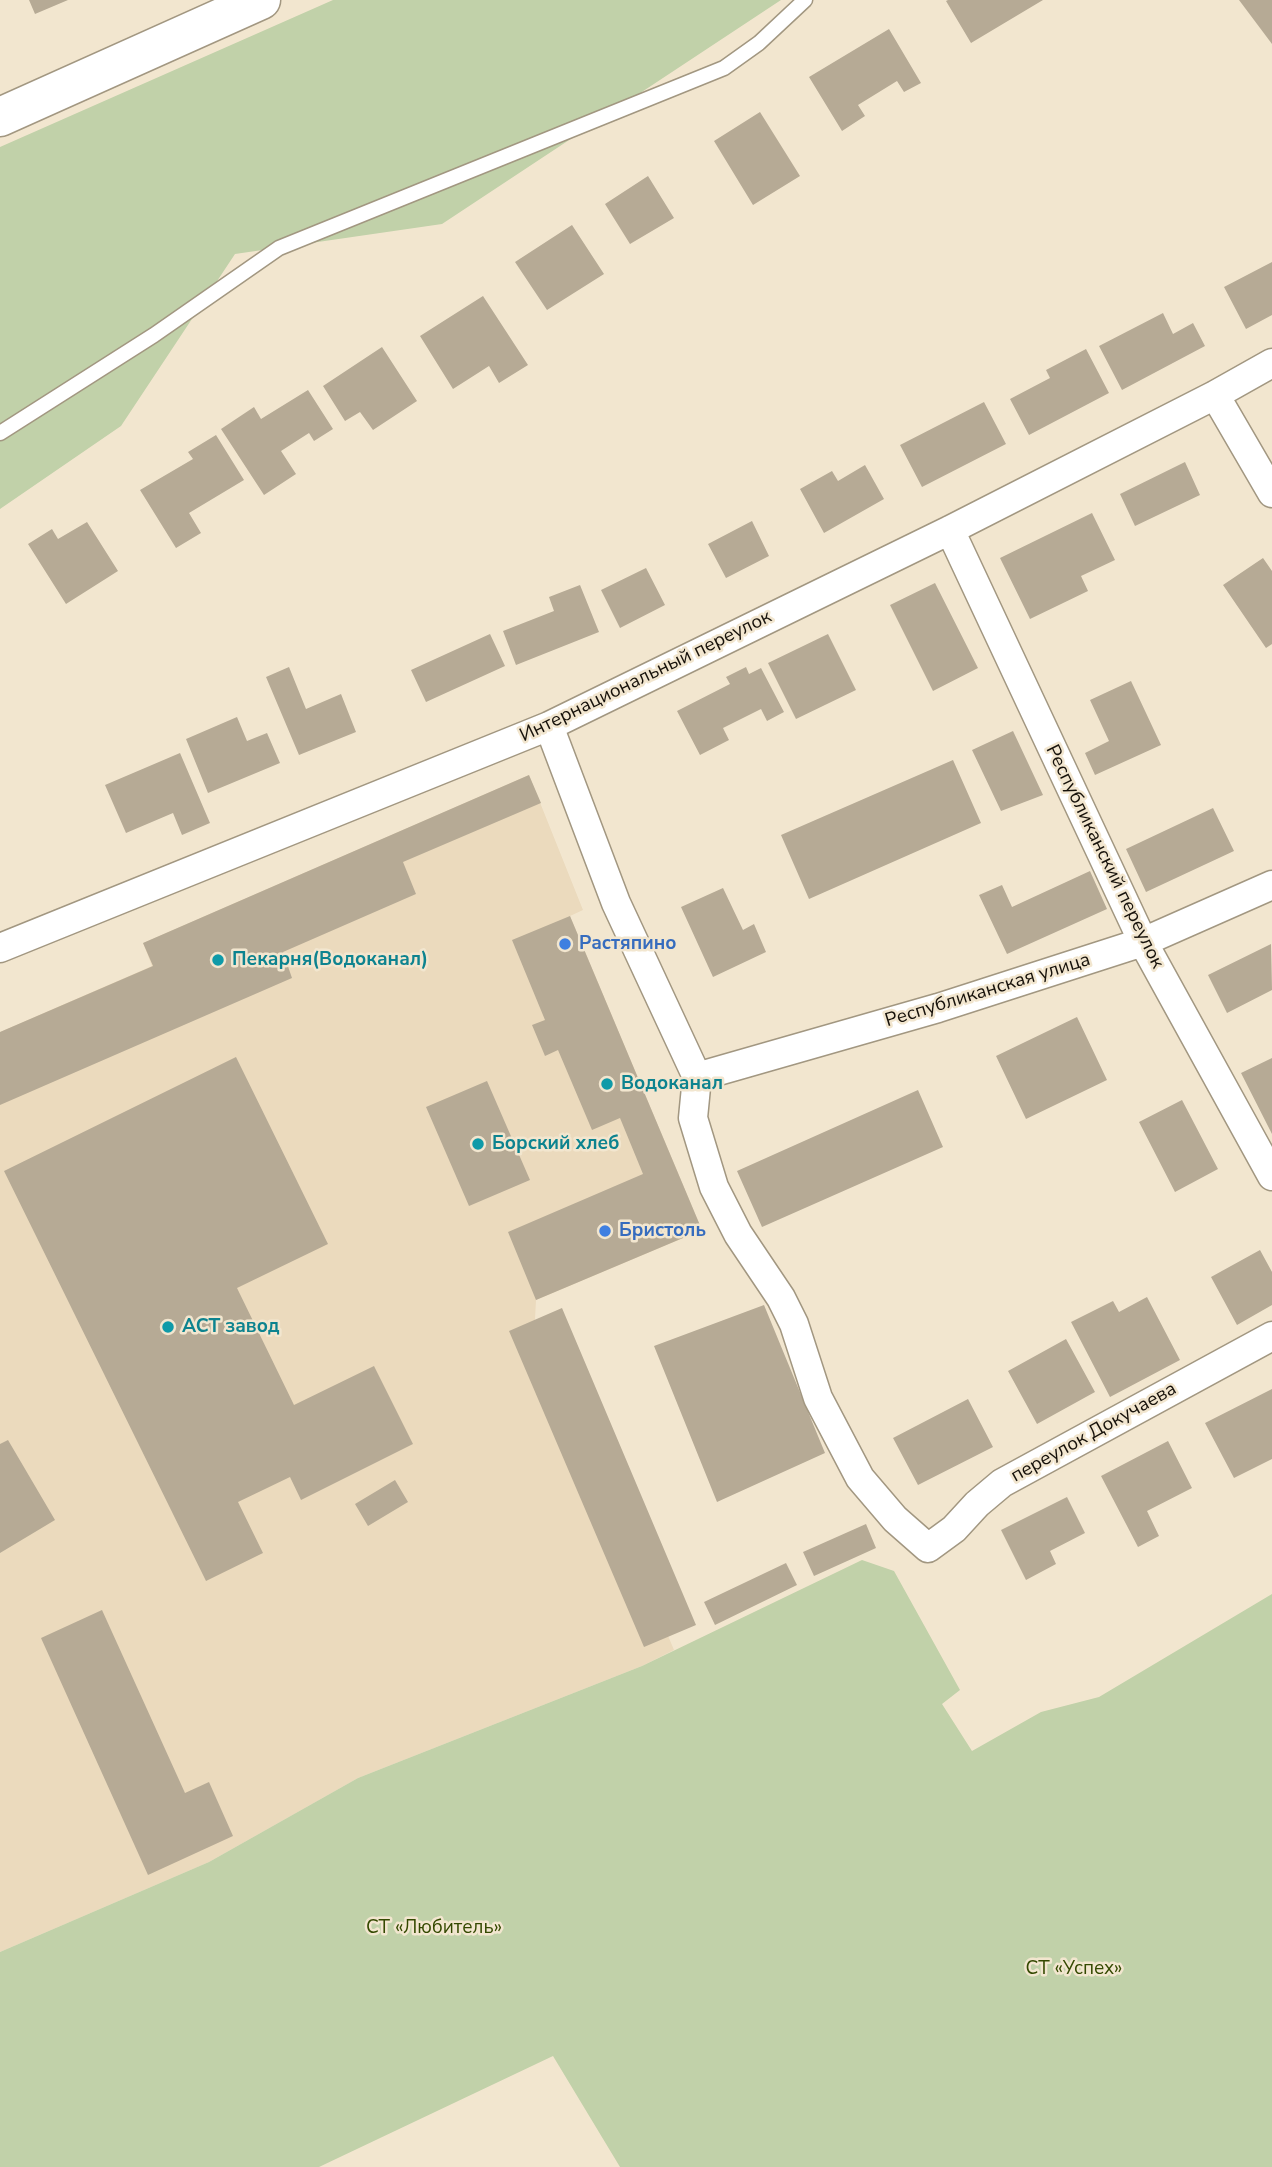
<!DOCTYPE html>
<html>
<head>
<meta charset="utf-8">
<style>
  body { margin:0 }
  canvas { display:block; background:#f2e6cf }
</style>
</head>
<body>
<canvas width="1272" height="2167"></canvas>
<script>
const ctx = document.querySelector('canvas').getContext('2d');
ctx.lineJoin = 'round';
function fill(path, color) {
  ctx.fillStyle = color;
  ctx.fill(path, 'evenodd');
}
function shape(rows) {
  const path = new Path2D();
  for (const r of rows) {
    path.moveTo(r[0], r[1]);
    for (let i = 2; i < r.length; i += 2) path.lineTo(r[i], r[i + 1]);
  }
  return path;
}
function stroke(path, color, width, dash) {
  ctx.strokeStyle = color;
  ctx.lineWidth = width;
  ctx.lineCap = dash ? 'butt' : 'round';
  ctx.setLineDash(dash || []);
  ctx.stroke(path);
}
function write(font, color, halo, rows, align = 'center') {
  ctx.font = font + ' "Nunito Sans",sans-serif';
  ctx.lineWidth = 5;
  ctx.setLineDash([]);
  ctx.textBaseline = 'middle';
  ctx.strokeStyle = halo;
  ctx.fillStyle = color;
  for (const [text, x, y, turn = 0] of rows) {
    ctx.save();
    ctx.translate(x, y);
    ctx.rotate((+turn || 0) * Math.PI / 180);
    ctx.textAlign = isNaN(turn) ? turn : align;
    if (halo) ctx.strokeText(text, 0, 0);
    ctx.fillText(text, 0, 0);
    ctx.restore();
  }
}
fill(shape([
  [529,775,583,910,570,916,702,1230,536,1300,535,1319,674,1650,642,1666,358,1778,209,1862,0,1952,0,1032,152,966,143,943]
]), '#ebdabd');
fill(shape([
  [333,0,781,0,442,224,235,254,121,426,0,509,0,147],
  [862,1560,894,1571,960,1690,942,1704,972,1751,1041,1712,1099,1697,1272,1594,1272,2167,620,2167,553,2056,319,2167,0,2167,0,1952,209,1862,358,1778,642,1666]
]), '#c1d1a9');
fill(shape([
  [29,0,68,0,35,14],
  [948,0,1043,0,971,43,946,1],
  [1239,0,1272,0,1272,44],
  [889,29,921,83,904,92,897,81,858,105,865,116,842,131,809,77],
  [760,112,800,176,753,205,714,141],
  [648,176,674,218,630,244,605,204],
  [572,225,604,274,547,310,515,262],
  [1272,262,1272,315,1246,329,1224,287],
  [483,296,528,365,499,383,489,366,453,389,420,336],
  [1163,313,1173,334,1193,323,1205,346,1122,390,1099,346],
  [382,347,417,401,373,430,360,412,345,421,323,386],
  [1086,349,1109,393,1029,435,1010,399,1050,378,1046,370],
  [308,390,333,429,314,441,309,433,281,451,296,474,264,495,221,429,254,407,261,419],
  [984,402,1006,444,922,487,900,445],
  [216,435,244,480,189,513,201,533,176,548,140,490,193,459,188,452],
  [1185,462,1200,495,1135,526,1120,494],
  [865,465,884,499,824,533,800,489,832,471,838,481],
  [1092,513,1115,560,1081,576,1088,591,1030,619,1000,558],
  [752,521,769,556,726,578,708,544],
  [87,522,118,571,66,604,28,544,52,529,58,539],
  [1263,558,1272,571,1272,644,1266,648,1223,585],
  [646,568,665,605,620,628,601,590],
  [935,583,978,668,933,691,890,605],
  [580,585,599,632,516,665,503,631,554,611,549,597],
  [490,634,505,666,426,702,411,670],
  [828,634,856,690,796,719,768,663],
  [289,667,306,709,341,694,356,732,299,755,266,677],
  [746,667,749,674,761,668,784,712,767,721,761,709,723,728,729,740,700,755,677,711,730,684,726,677],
  [1131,681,1161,745,1095,775,1085,753,1109,741,1090,700],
  [237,717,247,741,267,733,280,763,208,793,186,739],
  [1013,731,1043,795,1001,811,972,750],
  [180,753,210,823,182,835,173,813,126,833,105,785],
  [953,760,981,823,809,899,781,835],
  [529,775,541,803,403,862,416,894,283,952,292,978,0,1105,0,1032,153,966,143,943],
  [1213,808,1234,851,1146,892,1126,849],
  [1090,871,1107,909,1007,954,979,895,1002,885,1012,907],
  [723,888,743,930,754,924,766,952,713,977,681,907],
  [570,916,702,1230,536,1300,508,1232,643,1174,620,1118,592,1130,558,1050,545,1056,532,1025,545,1020,512,940],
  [1271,944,1272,990,1227,1013,1208,975],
  [1077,1017,1107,1080,1026,1119,996,1056],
  [236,1057,328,1244,237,1288,294,1405,374,1366,413,1444,301,1500,290,1477,238,1502,263,1553,206,1581,4,1171],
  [1272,1058,1272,1134,1241,1073],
  [487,1081,530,1180,469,1206,426,1107],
  [918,1090,943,1147,762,1227,737,1171],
  [1182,1100,1218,1169,1175,1192,1139,1122],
  [1260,1250,1272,1272,1272,1305,1237,1325,1211,1277],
  [1147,1297,1180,1360,1110,1397,1071,1322,1113,1301,1119,1312],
  [764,1305,825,1453,717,1502,654,1346],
  [562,1308,696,1625,644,1647,509,1331],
  [1066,1339,1095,1392,1037,1424,1008,1371],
  [1272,1389,1272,1459,1234,1478,1205,1423],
  [968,1399,993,1447,918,1485,893,1438],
  [8,1440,55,1520,0,1553,0,1444],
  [1168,1441,1192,1488,1147,1511,1159,1536,1138,1547,1101,1476],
  [395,1480,408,1502,368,1526,355,1504],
  [1067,1497,1085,1533,1050,1551,1056,1564,1026,1580,1001,1530],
  [866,1524,876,1548,814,1576,803,1552],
  [786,1563,797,1585,715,1625,704,1602],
  [102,1610,185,1793,209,1782,233,1836,148,1875,41,1638]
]), '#b6aa95');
const service = shape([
  [0,433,154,335,279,248,724,68,759,43,805,0]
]);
const minor = shape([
  [1215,395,1272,493],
  [950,530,1143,942,1272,1176],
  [549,726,616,903,697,1077,693,1118,714,1187,738,1234,781,1298,794,1324,818,1398,860,1478,895,1519,928,1548,954,1529,977,1504,1002,1483,1272,1336],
  [0,948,549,726,950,530,1215,395,1272,363],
  [697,1077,938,1008,1143,942,1272,885]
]);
const secondary = shape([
  [0,117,261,0]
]);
stroke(service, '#a29781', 17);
stroke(minor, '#a29781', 31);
stroke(secondary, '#a29781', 41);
stroke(service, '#fff', 14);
stroke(minor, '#fff', 28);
stroke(secondary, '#fff', 38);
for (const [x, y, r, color] of [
  [565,944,7,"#3f7fe0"],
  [218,960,7,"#0f9aa8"],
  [607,1084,7,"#0f9aa8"],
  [478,1144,7,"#0f9aa8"],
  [605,1231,7,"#3f7fe0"],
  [168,1327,7,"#0f9aa8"]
]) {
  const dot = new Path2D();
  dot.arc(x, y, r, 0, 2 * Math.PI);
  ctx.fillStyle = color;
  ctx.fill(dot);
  stroke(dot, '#f2e6cf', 2.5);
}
write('19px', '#16110a', '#f2e6cf', [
  ["Интернациональный переулок",646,677,-26],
  ["Республиканский переулок",1104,857,64],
  ["Республиканская улица",988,991,-17],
  ["переулок Докучаева",1094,1433,-29]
]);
write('bold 19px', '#366cbe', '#f2e6cf', [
  ["Растяпино",579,944],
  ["Бристоль",619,1231]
], 'left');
write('bold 19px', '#0d838f', '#f2e6cf', [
  ["Пекарня(Водоканал)",232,960],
  ["Водоканал",621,1084],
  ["Борский хлеб",492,1144],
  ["АСТ завод",182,1327]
], 'left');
write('19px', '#344900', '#f2e6cf', [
  ["СТ «Любитель»",434,1928],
  ["СТ «Успех»",1074,1969]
]);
</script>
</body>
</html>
